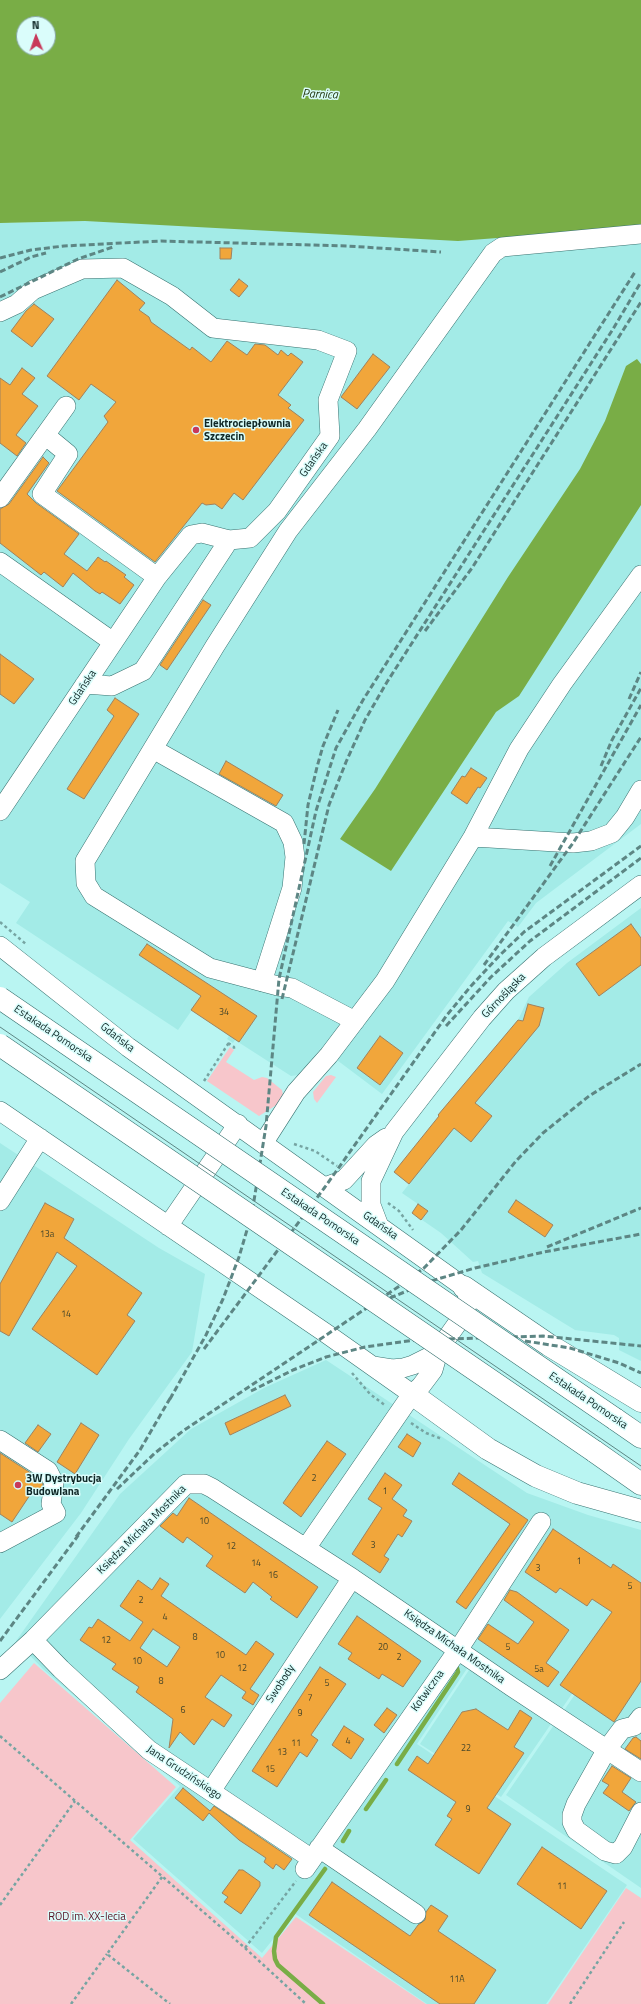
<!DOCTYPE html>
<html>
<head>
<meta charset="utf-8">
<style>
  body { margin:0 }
  #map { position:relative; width:641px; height:2004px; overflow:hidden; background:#b9f5f2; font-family:"Titillium Web",sans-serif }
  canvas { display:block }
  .north { position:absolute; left:16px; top:16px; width:40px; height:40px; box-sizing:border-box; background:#dafdfb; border:1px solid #88a7a5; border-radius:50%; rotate:358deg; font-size:11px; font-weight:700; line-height:16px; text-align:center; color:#0e2625 }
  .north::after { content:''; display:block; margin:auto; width:14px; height:18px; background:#c8395a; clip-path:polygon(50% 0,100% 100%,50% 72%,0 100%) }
</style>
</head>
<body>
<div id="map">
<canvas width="641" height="2004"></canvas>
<div class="north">N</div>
</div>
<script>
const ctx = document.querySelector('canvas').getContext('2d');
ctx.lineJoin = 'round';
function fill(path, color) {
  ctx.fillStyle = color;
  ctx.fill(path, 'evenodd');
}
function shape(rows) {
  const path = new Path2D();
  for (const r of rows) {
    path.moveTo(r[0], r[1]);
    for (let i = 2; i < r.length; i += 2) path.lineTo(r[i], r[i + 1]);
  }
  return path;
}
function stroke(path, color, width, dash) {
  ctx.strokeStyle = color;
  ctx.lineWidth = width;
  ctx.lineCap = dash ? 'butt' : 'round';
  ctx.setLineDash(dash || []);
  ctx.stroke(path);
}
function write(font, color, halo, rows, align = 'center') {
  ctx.font = font + ' "Titillium Web",sans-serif';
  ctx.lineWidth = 3;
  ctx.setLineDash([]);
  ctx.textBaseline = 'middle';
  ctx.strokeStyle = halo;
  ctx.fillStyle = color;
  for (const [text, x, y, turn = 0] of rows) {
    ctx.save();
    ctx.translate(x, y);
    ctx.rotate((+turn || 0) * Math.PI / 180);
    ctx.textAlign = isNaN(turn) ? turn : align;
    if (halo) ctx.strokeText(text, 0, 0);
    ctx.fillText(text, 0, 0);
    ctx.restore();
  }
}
fill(shape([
  [85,221,641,227,641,824,536,903,518,927,508,921,382,1094,321,1048,299,1075,291,1076,235,1040,233,1043,227,1039,229,1036,192,1010,178,1030,16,923,30,902,0,883,0,223],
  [641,908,641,1361,619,1350,619,1338,614,1335,575,1330,482,1273,478,1261,473,1262,441,1233,412,1213,418,1204,402,1193,409,1184,394,1172,439,1116,438,1115,518,1020,529,997,567,963],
  [0,1143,159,1248,205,1274,192,1352,129,1439,81,1513,0,1619],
  [326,1360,527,1493,588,1515,641,1530,641,1593,554,1720,470,1664,417,1744,627,1885,546,2004,427,2004,294,1913,262,1953,133,1839,180,1786,43,1669,16,1641,120,1494,191,1429,264,1388],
  [641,1598,641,1888,506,1795],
  [471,1667,553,1721,501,1797,420,1744]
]), '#a3ebe7');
fill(shape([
  [230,1047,234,1050,226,1062,254,1080,262,1077,267,1078,282,1090,283,1095,278,1104,259,1116,207,1081],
  [331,1075,336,1077,317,1103,314,1099,313,1092,326,1076],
  [34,1663,176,1787,130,1840,262,1958,296,1917,426,2004,0,2004,0,1703],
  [626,1888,641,1898,641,2004,548,2004]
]), '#f7c6cb');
fill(shape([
  [0,0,641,0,641,227,458,241,85,221,0,223],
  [24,24,48,24,48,48,24,48],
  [637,359,641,364,641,505,519,696,496,712,391,871,340,839,375,789,508,577,580,469,605,421,626,366]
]), '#79ad46');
stroke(shape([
  [397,1764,458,1672,457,1668],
  [366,1809,386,1780],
  [343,1841,349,1831],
  [323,2004,278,1965,275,1959,274,1951,276,1937,325,1869]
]), '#79ad46', 4.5);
const building = shape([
  [220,248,232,248,231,259,220,259,220,248],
  [239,279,248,286,239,297,230,290,239,279],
  [117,280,145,303,139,310,149,317,151,322,190,350,192,347,211,362,227,341,247,355,255,344,265,345,278,355,281,350,288,356,291,353,303,362,278,395,291,405,288,408,304,420,243,500,234,493,222,509,215,504,206,505,202,503,155,562,57,491,108,422,104,416,116,402,91,384,79,400,47,376,117,280],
  [34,304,54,319,32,347,11,331,26,311,34,304],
  [373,354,390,367,357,409,341,397,373,354],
  [22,368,35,378,22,394,38,406,16,435,26,443,17,456,0,443,0,378,10,385,22,368],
  [43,457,49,463,27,494,36,503,79,534,64,554,87,571,98,557,105,562,106,561,126,575,124,577,134,585,120,604,102,592,100,594,95,591,73,573,63,587,44,572,41,575,0,543,0,509,9,504,43,457],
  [203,600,211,605,167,670,160,665,203,600],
  [0,654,34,679,14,704,0,694,0,654],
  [115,698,139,714,84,799,67,789,114,716,107,710,115,698],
  [226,761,283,795,276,806,219,774,226,761],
  [471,768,487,778,480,788,478,787,467,804,451,793,462,776,465,777,471,768],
  [631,924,641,938,641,965,599,996,576,964,631,924],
  [147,944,257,1016,239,1042,191,1010,201,996,139,955,147,944],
  [528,1004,544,1008,539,1026,475,1103,492,1116,471,1142,454,1128,409,1184,394,1172,439,1116,438,1115,518,1020,523,1021,528,1004],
  [380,1036,403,1053,380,1085,357,1068,380,1036],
  [516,1200,553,1225,545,1237,508,1212,516,1200],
  [45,1203,74,1219,64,1238,142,1293,127,1315,135,1321,97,1375,32,1329,77,1266,57,1252,9,1336,0,1331,0,1284,45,1203],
  [418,1204,428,1211,421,1220,412,1213,418,1204],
  [285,1395,291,1406,230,1435,225,1423,285,1395],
  [81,1423,99,1435,75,1474,57,1462,81,1423],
  [38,1425,51,1434,38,1452,25,1443,38,1425],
  [407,1434,421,1443,413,1457,398,1447,407,1434],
  [327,1441,346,1454,301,1517,283,1503,327,1441],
  [0,1453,40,1479,43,1485,37,1495,32,1492,12,1522,0,1514,0,1453],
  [385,1473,402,1485,392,1499,407,1510,403,1516,412,1521,402,1537,398,1534,384,1556,389,1559,380,1573,352,1554,382,1508,368,1499,385,1473],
  [459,1473,528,1520,466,1609,456,1602,510,1524,452,1484,459,1473],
  [189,1498,318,1587,297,1618,270,1599,272,1597,253,1582,245,1593,206,1566,213,1556,187,1537,183,1543,160,1526,173,1513,177,1516,189,1498],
  [553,1529,611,1568,613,1564,641,1583,641,1681,614,1722,560,1685,612,1612,592,1599,587,1606,560,1588,556,1593,525,1572,553,1529],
  [160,1578,169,1584,161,1596,246,1655,256,1641,274,1654,250,1689,259,1695,253,1705,242,1698,246,1692,221,1675,205,1697,232,1715,224,1727,212,1719,194,1745,180,1732,169,1748,173,1719,136,1692,139,1687,112,1669,116,1664,80,1640,89,1627,92,1628,98,1619,130,1641,143,1622,120,1606,138,1580,152,1590,160,1578],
  [153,1629,180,1647,167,1667,140,1648,153,1629],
  [510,1590,517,1592,569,1630,546,1663,559,1672,548,1687,478,1639,488,1624,518,1644,534,1622,504,1600,510,1590],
  [357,1616,421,1661,403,1687,382,1674,379,1679,348,1659,352,1653,338,1644,357,1616],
  [320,1667,346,1684,311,1735,318,1740,307,1757,300,1752,277,1787,252,1771,320,1667],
  [387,1708,397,1715,384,1733,374,1725,387,1708],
  [476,1709,508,1730,520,1710,532,1718,514,1747,524,1753,487,1808,511,1824,479,1874,435,1845,452,1819,447,1816,456,1802,408,1770,417,1756,428,1764,462,1712,476,1709],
  [344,1726,364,1739,351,1759,332,1745,344,1726],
  [636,1737,641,1741,641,1759,625,1749,633,1738,636,1737],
  [612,1766,631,1778,622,1792,636,1802,629,1811,603,1793,609,1785,602,1781,612,1766],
  [183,1788,210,1811,214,1806,292,1859,284,1870,276,1864,273,1869,264,1862,266,1858,239,1840,209,1813,203,1821,175,1798,183,1788],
  [542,1847,607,1891,581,1929,517,1884,542,1847],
  [239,1870,243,1870,260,1882,260,1886,241,1914,224,1902,228,1897,222,1893,239,1870],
  [332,1882,410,1936,418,1925,425,1920,426,1912,431,1905,448,1916,438,1931,496,1970,474,2004,440,2004,309,1915,332,1882]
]);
fill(building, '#f1a63b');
stroke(building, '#9f825f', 1);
const minor = shape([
  [0,312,17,304,33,290,82,269,123,268,172,296,213,328,318,340,347,351,328,400,330,436,277,511,250,538,229,540,202,533,191,535,157,577,0,811],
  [45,435,68,454,42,494,157,577],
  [0,498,66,406],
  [0,562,113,642],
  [85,684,112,686,143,671,229,540],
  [153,749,284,823,293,842,295,857,292,888,262,982],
  [473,837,573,843,591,841,612,833,625,817,641,790],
  [0,946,128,1047,464,1287],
  [355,1021,292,988,278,986,210,968,94,896,86,883,85,861,215,646,288,531,367,429,493,253,502,247,641,234],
  [0,1111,327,1334,412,1394],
  [264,1142,296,1092,329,1055,385,981,473,837,519,749,562,684,641,575],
  [325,1187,344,1180,376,1145,386,1138],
  [0,1201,40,1138],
  [168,1226,238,1124],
  [379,1226,371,1205,371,1181,394,1132,482,1018,506,991,544,957,641,885],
  [373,1366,392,1369,403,1368,413,1365,431,1356,439,1349,464,1314,468,1302,467,1288],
  [0,1440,48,1471,54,1483,51,1504,56,1513,0,1543],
  [306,1548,412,1394,421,1386,433,1370,439,1349],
  [33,1640,61,1669,149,1750,312,1859],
  [0,1670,33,1640,186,1484,204,1484,212,1488,352,1578,512,1687,641,1772],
  [641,1717,634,1726,622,1729,607,1749,576,1804,572,1815,572,1822,576,1830,605,1851,616,1854,623,1847,641,1812],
  [211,1791,352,1578],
  [319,1848,416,1914],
  [305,1869,458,1650,541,1522]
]);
const major = shape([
  [464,1287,549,1345,641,1401],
  [412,1394,488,1449,536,1476,577,1493,641,1511],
  [615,1419,641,1437],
  [594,1451,641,1484]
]);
stroke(minor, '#387270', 20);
stroke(major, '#387270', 23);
stroke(shape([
  [0,922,27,945],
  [228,1043,234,1047,234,1050],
  [204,1081,230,1041],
  [294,1144,315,1151,337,1166],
  [388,1203,399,1211,413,1230],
  [352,1373,370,1394,386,1406],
  [411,1423,426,1433,442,1439],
  [0,1736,245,1948,306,2004],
  [162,1877,107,1954,170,2004],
  [0,1905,75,1801],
  [245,1948,296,1881],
  [71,2004,107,1954],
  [570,2004,624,1922]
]), '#76a4a2', 2.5, [3, 3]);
stroke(minor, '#fff', 19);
stroke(major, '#fff', 22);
stroke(shape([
  [0,1027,641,1466]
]), '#5d8684', 1);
stroke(shape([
  [0,258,31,250,64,246,161,241,347,246,441,252],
  [0,272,31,257,46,253],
  [0,297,78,259,113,247],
  [425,631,472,568,641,302],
  [629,699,641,672],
  [601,766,612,740,641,688],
  [304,844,308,805,317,767,323,746,338,710],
  [550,866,641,705],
  [484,965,573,843,641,737],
  [282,999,329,805,346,762,365,720,387,682,613,329,641,282],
  [446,1026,491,977,530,941,641,858],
  [547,1247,641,1208],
  [390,1298,431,1281,475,1268,544,1252,641,1234],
  [525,1341,570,1348,619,1363,641,1373],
  [204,1349,325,1187,447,1015,471,986,500,955,524,932,641,846],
  [251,1391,293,1370,326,1357,365,1347,415,1340,543,1336,641,1346],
  [170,1399,206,1335,223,1299,239,1257,252,1213,266,1126,279,979,316,811,336,748,363,700,635,272],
  [117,1489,155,1453,183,1431,398,1287,424,1268,461,1230,516,1161,543,1133,589,1096,641,1064],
  [76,1537,140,1450,172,1395],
  [0,1641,80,1533]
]), '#5d8684', 3, [6, 3]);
const majorBridge = shape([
  [0,998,615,1419],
  [0,1045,594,1451]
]);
stroke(majorBridge, '#387270', 23, []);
stroke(majorBridge, '#fff', 22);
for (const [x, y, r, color] of [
  [196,430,4,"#c8395a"],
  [18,1485,4,"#c8395a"]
]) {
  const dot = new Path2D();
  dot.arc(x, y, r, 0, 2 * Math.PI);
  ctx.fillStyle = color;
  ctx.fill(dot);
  stroke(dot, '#dafdfb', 1.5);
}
write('9px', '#47462a', null, [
  ["34",224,1013],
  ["13a",47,1235],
  ["14",66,1315],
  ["2",314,1479],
  ["1",385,1492],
  ["10",204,1522],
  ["3",373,1546],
  ["12",231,1547],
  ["1",579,1562],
  ["14",256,1564],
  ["3",538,1569],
  ["16",273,1576],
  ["5",630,1587],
  ["2",141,1601],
  ["4",165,1618],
  ["8",195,1638],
  ["12",106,1641],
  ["20",383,1648],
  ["5",508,1648],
  ["10",220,1656],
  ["2",399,1658],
  ["10",137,1662],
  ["12",242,1669],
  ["5a",539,1670],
  ["8",161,1682],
  ["5",327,1684],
  ["7",310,1699],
  ["6",183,1711],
  ["9",300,1714],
  ["4",348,1742],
  ["11",296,1744],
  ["22",466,1749],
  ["13",282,1753],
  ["15",270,1770],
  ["9",468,1810],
  ["11",562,1887],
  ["11A",457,1980]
]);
write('bold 11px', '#0e2625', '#dafdfb', [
  ["Elektrociepłownia",204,424],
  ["Szczecin",204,437],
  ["3W Dystrybucja",26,1479],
  ["Budowlana",26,1492]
], 'left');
write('11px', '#0e2625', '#dafdfb', [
  ["Gdańska",314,460,-55],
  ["Gdańska",83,688,-56],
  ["Górnośląska",504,996,-46],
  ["Estakada Pomorska",53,1034,34],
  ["Gdańska",117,1038,38],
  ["Estakada Pomorska",320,1217,34],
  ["Gdańska",380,1226,35],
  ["Estakada Pomorska",588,1401,34],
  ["Księdza Michała Mostnika",142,1530,-45],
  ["Księdza Michała Mostnika",454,1647,35],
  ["Swobody",281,1684,-57],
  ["Kotwiczna",428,1691,-54],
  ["Jana Grudzińskiego",184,1773,34]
]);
write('11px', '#590f22', '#dafdfb', [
  ["ROD im. XX-lecia",87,1917]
]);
write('italic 12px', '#1c3006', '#dafdfb', [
  ["Parnica",320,95,2]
]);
</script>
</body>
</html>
